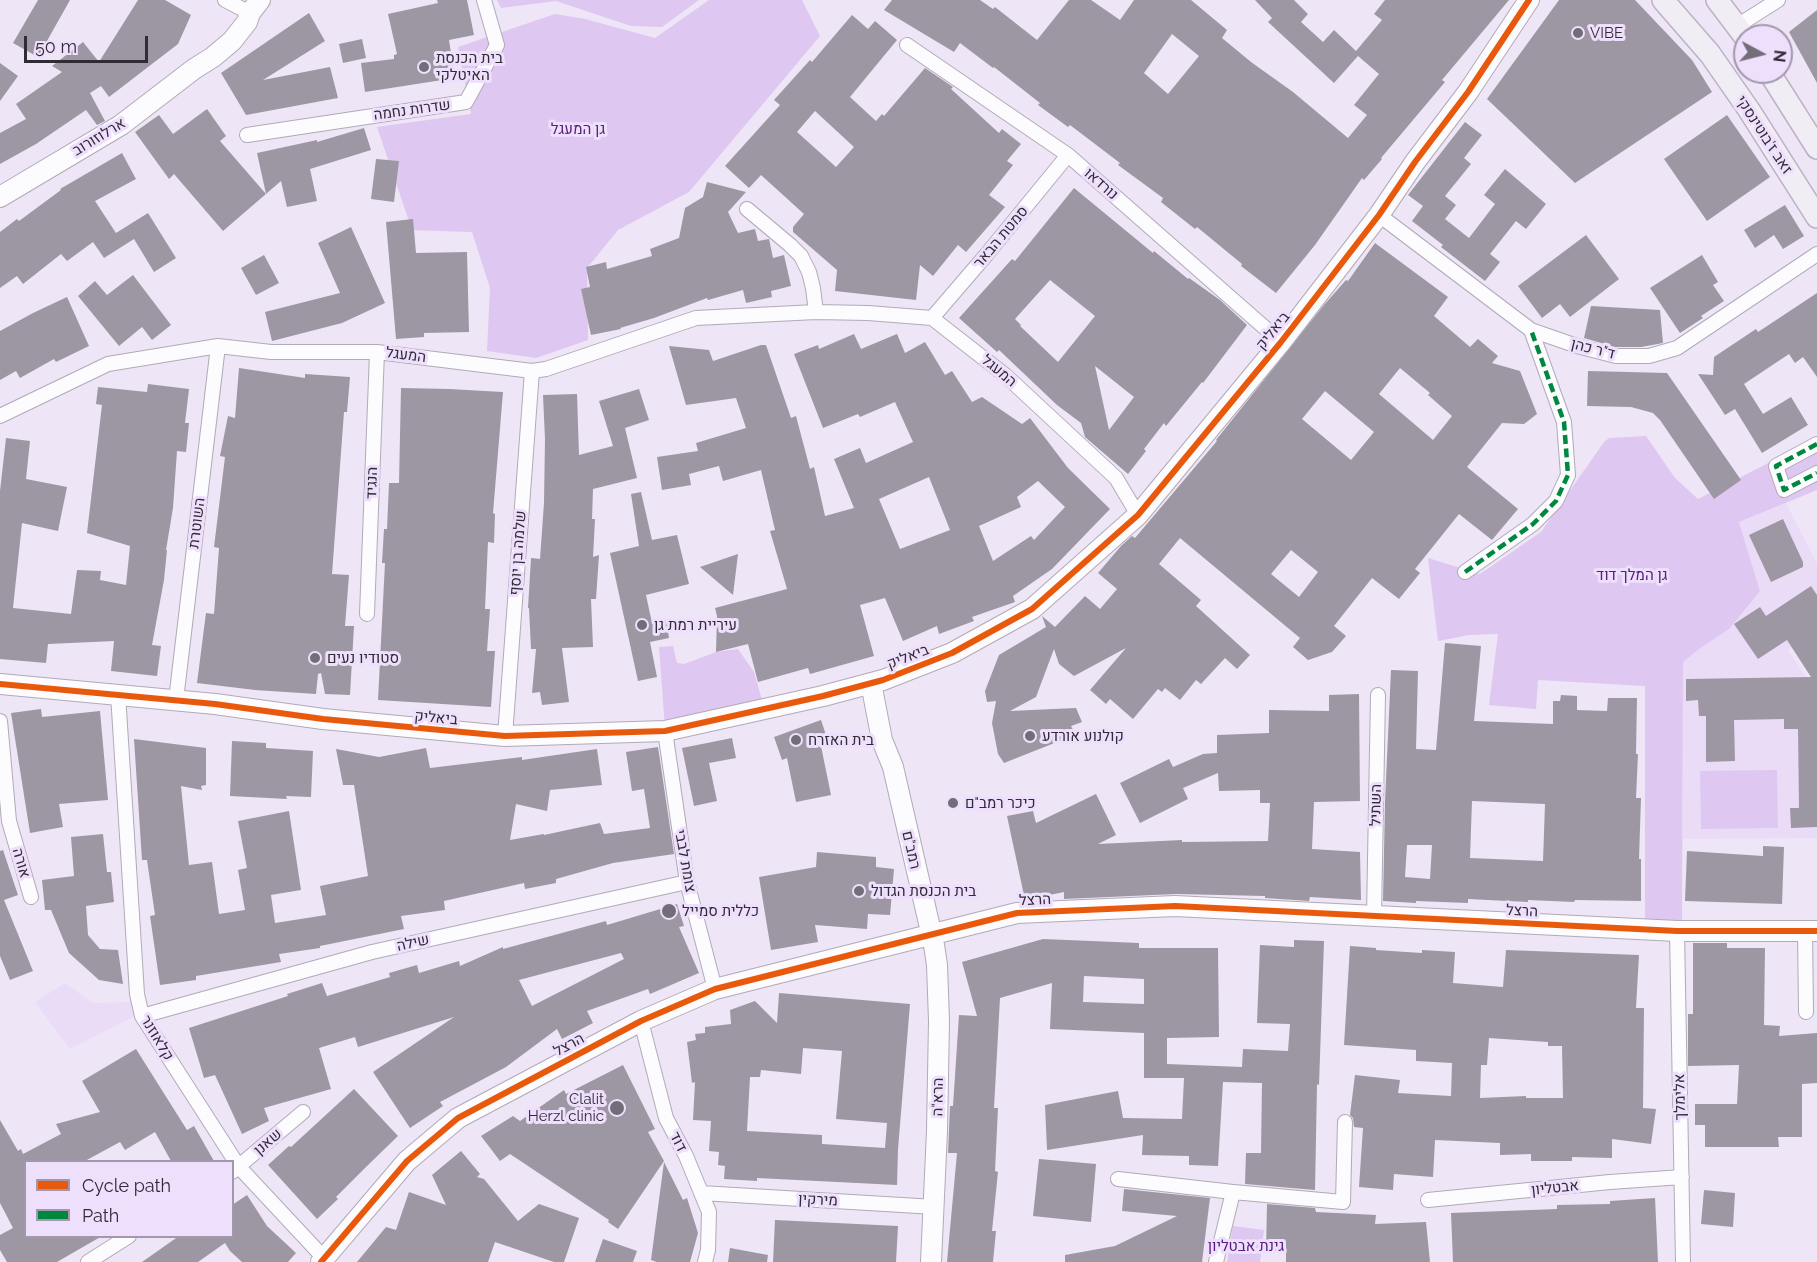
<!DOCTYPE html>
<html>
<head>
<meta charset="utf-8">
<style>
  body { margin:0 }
  #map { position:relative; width:1817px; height:1262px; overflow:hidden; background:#eee5f6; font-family:Raleway,sans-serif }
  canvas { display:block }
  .legend { position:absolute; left:24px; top:1160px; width:210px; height:78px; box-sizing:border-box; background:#eedffc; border:2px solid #a297ad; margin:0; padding:8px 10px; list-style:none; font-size:18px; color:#312b36 }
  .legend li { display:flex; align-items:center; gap:12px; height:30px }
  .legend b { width:30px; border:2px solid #a297ad }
  .north { position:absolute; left:1733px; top:24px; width:60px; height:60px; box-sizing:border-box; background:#eedffc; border:2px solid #a297ad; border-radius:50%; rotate:97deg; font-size:16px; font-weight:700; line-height:24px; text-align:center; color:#312b36 }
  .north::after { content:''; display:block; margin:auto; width:21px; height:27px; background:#736c79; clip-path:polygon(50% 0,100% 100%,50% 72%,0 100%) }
  .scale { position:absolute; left:24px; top:36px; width:124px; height:27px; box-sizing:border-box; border:3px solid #312b36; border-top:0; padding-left:8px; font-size:18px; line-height:21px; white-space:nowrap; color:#312b36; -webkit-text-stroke:4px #eedffc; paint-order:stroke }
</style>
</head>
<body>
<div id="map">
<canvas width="1817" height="1262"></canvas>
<ul class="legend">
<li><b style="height:8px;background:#e8590c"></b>Cycle path</li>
<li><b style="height:8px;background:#00873e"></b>Path</li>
</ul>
<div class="north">N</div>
<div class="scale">50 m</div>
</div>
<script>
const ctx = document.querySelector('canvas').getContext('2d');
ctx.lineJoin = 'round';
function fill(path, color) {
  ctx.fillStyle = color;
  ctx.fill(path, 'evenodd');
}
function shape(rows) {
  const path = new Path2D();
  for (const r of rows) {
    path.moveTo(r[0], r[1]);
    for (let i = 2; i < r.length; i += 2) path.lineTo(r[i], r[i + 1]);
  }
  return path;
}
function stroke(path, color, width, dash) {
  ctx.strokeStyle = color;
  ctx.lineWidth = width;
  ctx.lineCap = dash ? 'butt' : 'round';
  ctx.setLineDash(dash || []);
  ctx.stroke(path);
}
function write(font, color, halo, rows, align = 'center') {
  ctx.font = font + ' Raleway,Heebo,sans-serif';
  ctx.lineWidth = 6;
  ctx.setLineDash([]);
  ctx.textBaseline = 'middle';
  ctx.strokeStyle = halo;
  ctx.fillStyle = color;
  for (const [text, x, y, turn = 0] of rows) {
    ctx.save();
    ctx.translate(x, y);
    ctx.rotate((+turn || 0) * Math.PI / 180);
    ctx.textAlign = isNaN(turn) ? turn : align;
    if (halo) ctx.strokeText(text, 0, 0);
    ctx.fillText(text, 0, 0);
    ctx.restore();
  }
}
fill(shape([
  [1786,503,1817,564,1817,632,1788,650,1817,694,1817,838,1683,839,1683,662,1760,591,1739,522],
  [65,983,93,1003,132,1002,137,1015,70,1049,35,1002]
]), '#eadcf7');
fill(shape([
  [497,0,699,0,662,27,631,26,556,1,501,8],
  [709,0,802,0,820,36,689,192,618,230,587,268,588,340,536,358,487,351,490,288,472,232,412,230,377,127,471,114,458,47,555,14,585,19,655,38],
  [1646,436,1675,478,1698,499,1817,438,1817,490,1739,522,1760,591,1729,629,1699,649,1683,662,1682,923,1645,921,1645,686,1538,680,1536,709,1489,705,1498,634,1469,635,1438,641,1428,558,1480,574,1541,532,1604,442,1609,438],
  [673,646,677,663,684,664,716,652,738,649,754,672,764,707,665,728,659,647],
  [1777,770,1778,828,1701,829,1700,771],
  [1233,1226,1264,1230,1260,1262,1227,1262]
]), '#dec7f0');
fill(shape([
  [38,0,70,0,38,57,13,43],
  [138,0,165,0,191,15,178,44,109,97,101,86,90,93,105,121,97,125,86,110,36,144,0,164,0,133,26,119,16,104,62,72,52,66,83,42,99,62],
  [437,0,467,0,474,35,449,40,455,78,365,92,361,63,394,59,394,55,397,54,388,14,438,3],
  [892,0,980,0,993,9,995,7,1037,40,1069,0,1091,0,1120,20,1134,0,1191,0,1227,30,1222,38,1251,62,1293,92,1348,138,1367,115,1354,105,1379,74,1358,56,1334,83,1268,22,1272,18,1255,0,1294,0,1308,14,1301,22,1323,42,1334,30,1356,51,1382,20,1374,14,1385,0,1509,0,1442,80,1445,82,1381,158,1382,159,1364,180,1362,178,1315,245,1276,293,1241,266,1242,264,1197,227,1195,229,1161,202,1163,198,1118,165,1120,163,1070,125,1068,127,1038,105,1040,103,994,67,993,68,960,43,954,52,884,10],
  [1172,34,1199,56,1168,94,1144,73],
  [1559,0,1635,0,1692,60,1712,92,1575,183,1487,99],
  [1817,10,1817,83,1789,32],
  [309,13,325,41,263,80,330,67,338,98,246,115,221,73],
  [852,15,868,29,875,21,897,40,850,97,876,121,882,114,884,116,925,68,953,87,951,89,999,133,1002,129,1021,144,1007,161,1013,165,989,195,1005,207,966,252,958,245,933,276,920,265,916,300,835,291,837,270,793,232,793,227,804,214,761,175,749,188,725,166,780,105,774,100,810,60,812,62],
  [815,111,854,147,836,167,797,132],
  [362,39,366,58,343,63,339,44],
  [0,63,18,76,0,101],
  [207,109,226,136,220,141,266,194,257,153,317,140,317,142,364,128,371,150,310,169,317,201,287,207,281,181,223,231,174,174,169,179,135,132,159,115,173,134],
  [1727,115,1770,177,1707,221,1664,159],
  [1465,122,1482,135,1464,158,1471,164,1445,196,1456,205,1445,219,1469,238,1495,204,1484,195,1505,169,1546,204,1526,229,1516,221,1490,254,1500,262,1485,281,1441,247,1443,245,1412,221,1423,206,1408,195],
  [122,153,136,179,95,201,116,233,148,213,176,258,154,272,134,239,104,258,93,242,67,261,61,254,23,284,17,276,0,288,0,232,17,219,19,221,61,190,60,189],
  [376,159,399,161,394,202,371,199],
  [707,182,746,192,728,212,738,233,755,229,758,241,769,239,773,258,784,255,791,286,771,291,772,297,746,303,743,290,708,300,707,298,654,318,620,328,621,329,591,335,581,289,590,287,586,267,606,262,607,269,652,256,650,249,679,238,685,208,703,197],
  [1074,188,1153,253,1154,251,1188,279,1189,278,1220,300,1247,325,1203,383,1202,382,1166,426,1164,423,1144,449,1146,451,1128,474,1085,437,1081,423,1057,405,999,350,997,352,959,318,1012,259,1015,261],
  [1050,280,1095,316,1058,362,1020,326,1021,325,1015,319],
  [1095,366,1134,397,1109,430],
  [1785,205,1804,236,1783,249,1774,235,1755,248,1744,230],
  [413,219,416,253,467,252,469,332,424,333,424,337,396,339,386,222],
  [351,227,385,303,342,323,272,341,265,312,340,293,318,243],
  [1586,235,1619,279,1570,317,1560,304,1542,318,1518,286],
  [1375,243,1448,297,1434,316,1470,347,1478,339,1498,356,1492,363,1520,371,1537,414,1524,424,1502,423,1467,467,1518,509,1492,540,1459,514,1415,569,1420,573,1399,599,1372,578,1334,626,1346,636,1332,652,1308,660,1293,647,1300,638,1180,538,1159,564,1201,600,1196,606,1250,655,1237,669,1225,658,1201,684,1196,680,1180,700,1165,688,1162,692,1158,689,1133,719,1110,699,1106,704,1090,690,1126,648,1074,676,1059,664,1054,649,1036,697,1010,711,1076,708,1082,722,1071,726,1073,730,1065,733,1067,738,1004,763,998,754,992,723,996,701,987,702,985,691,999,655,1046,627,1042,616,1055,627,1085,596,1100,609,1117,589,1098,573,1121,546,1132,536,1135,538,1217,441,1216,440,1324,305,1346,280,1348,281],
  [1400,368,1430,393,1428,395,1452,416,1433,440,1379,394],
  [1325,391,1374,432,1351,460,1302,419],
  [1291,550,1318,572,1299,597,1271,574],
  [264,255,279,283,256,295,241,268],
  [1702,255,1718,282,1713,285,1724,301,1701,316,1703,318,1680,333,1650,288],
  [133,275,171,325,152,340,142,327,119,346,78,296,95,281,107,295],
  [1817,293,1817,377,1803,357,1795,363,1789,354,1744,384,1763,414,1791,397,1808,425,1762,453,1735,409,1725,415,1698,374,1713,375,1714,357,1756,329,1758,332],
  [67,297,89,346,56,362,54,359,20,378,16,371,0,380,0,331,33,313],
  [1591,306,1660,310,1663,343,1641,347,1615,347,1584,338],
  [854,334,861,349,897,334,905,353,925,342,945,375,952,371,972,402,982,397,1022,424,1030,418,1068,468,1110,509,1052,569,1013,596,1015,602,972,617,974,621,939,634,937,626,903,641,885,598,860,605,874,656,810,674,808,668,758,682,748,644,716,652,717,616,715,608,787,589,770,531,775,530,761,470,723,481,719,466,689,474,691,485,662,490,657,457,698,451,696,443,746,428,736,398,686,405,669,346,709,350,713,361,761,345,766,345,791,418,796,416,810,469,814,467,825,516,854,508,834,459,860,448,866,463,913,442,895,402,860,417,858,414,823,428,794,354,818,345,819,349],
  [929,477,950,530,900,549,879,499],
  [1038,481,1065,507,1034,540,1031,536,993,561,979,526,1021,507,1017,497],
  [239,368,305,378,305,374,350,377,347,412,344,412,332,574,349,575,345,626,354,626,350,695,325,694,321,673,318,674,316,694,255,690,197,683,206,613,214,614,219,548,214,547,225,457,220,456,228,416,235,418],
  [1588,371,1667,373,1741,480,1714,499,1660,420,1653,413,1631,407,1587,406],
  [148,384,189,389,185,423,189,423,186,452,177,451,173,508,166,550,167,550,164,580,152,645,161,646,157,676,111,671,114,641,48,644,46,663,0,659,0,491,6,438,30,441,26,479,67,487,58,531,22,523,13,608,71,614,77,570,101,571,100,580,126,585,130,546,87,533,102,405,96,404,98,387,147,392],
  [401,388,449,389,503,392,493,513,495,514,494,543,488,542,485,609,490,609,487,651,495,651,491,707,378,700,385,563,382,563,384,529,387,529,389,483,399,483],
  [639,389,649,420,625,428,637,478,593,489,592,519,595,519,593,557,599,555,596,599,591,599,593,647,562,648,569,702,542,705,540,692,532,693,536,649,531,649,529,608,528,608,531,558,540,559,544,503,545,439,543,395,577,394,579,455,613,446,599,401],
  [641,492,652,540,677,535,689,584,646,595,652,623,666,620,669,638,650,642,657,677,638,681,610,553,639,546,631,494],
  [1783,519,1803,562,1803,567,1771,582,1749,535],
  [738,554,733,595,700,567],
  [1811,586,1817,595,1817,827,1791,828,1790,808,1799,808,1798,729,1784,729,1784,719,1734,720,1735,761,1706,762,1706,716,1699,716,1698,700,1686,701,1686,679,1811,677,1787,640,1758,659,1734,624,1760,607,1766,616],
  [1445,643,1481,646,1474,721,1553,724,1553,701,1560,701,1561,695,1577,696,1577,710,1607,711,1608,698,1637,698,1636,754,1638,754,1636,798,1641,798,1639,859,1641,859,1641,901,1575,900,1574,902,1528,900,1528,902,1468,899,1468,903,1416,901,1416,903,1383,901,1385,802,1391,670,1418,671,1416,749,1436,750],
  [1472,801,1545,804,1543,861,1470,858],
  [1407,845,1432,845,1430,879,1405,877],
  [1359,694,1360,801,1314,802,1312,849,1360,852,1361,900,1310,897,1309,901,1265,898,1265,896,1176,894,1064,899,1064,892,1025,900,1007,816,1033,811,1036,823,1096,794,1116,835,1098,844,1182,840,1182,842,1268,841,1270,803,1260,803,1260,790,1219,791,1218,773,1183,788,1188,799,1140,823,1120,783,1169,759,1173,767,1203,754,1217,753,1217,735,1269,733,1269,710,1329,711,1329,695],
  [41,709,42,717,100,711,108,800,59,804,63,827,30,833,11,713],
  [821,720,829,744,821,746,831,795,796,802,787,758,782,760,774,737],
  [732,738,736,758,709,763,717,801,694,806,682,748],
  [134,739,206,748,206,785,201,786,202,790,181,786,189,865,212,862,219,914,245,910,238,870,247,868,238,821,289,811,301,890,271,895,275,923,326,915,320,886,368,876,354,785,343,785,336,749,379,757,426,748,430,768,522,757,522,760,597,749,602,785,550,790,547,811,516,804,510,840,544,834,544,835,600,823,604,834,650,828,644,789,632,791,626,752,658,747,674,854,613,863,556,879,556,883,525,889,524,883,444,901,445,910,401,916,404,929,320,946,320,948,279,954,281,962,196,976,196,980,160,985,150,916,155,915,147,860,142,860],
  [232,741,266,743,266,748,313,751,311,797,286,796,287,799,230,796],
  [103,834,107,872,111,872,114,902,86,906,88,935,100,949,118,950,123,984,99,980,69,953,51,910,45,910,42,880,74,876,71,837],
  [1763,846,1784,847,1782,904,1685,901,1687,851,1763,856],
  [3,850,18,895,4,900,33,971,10,980,0,956,0,851],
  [817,852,876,857,876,867,894,869,890,915,868,914,867,929,815,925,818,942,771,950,759,877,816,867],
  [677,904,684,926,679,927,699,973,650,994,648,989,587,1011,593,1023,562,1039,557,1029,506,1067,440,1102,443,1106,410,1128,373,1072,454,1017,358,1047,355,1037,319,1048,331,1089,264,1108,269,1121,242,1134,215,1075,204,1078,189,1028,288,996,287,994,322,983,327,996,390,977,389,973,417,965,419,973,459,961,460,966,503,947,503,949,606,921,607,925],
  [621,953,624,959,532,1006,519,980],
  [1043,939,1139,943,1139,948,1218,948,1219,1037,1167,1038,1167,1064,1242,1067,1243,1049,1288,1051,1290,1024,1257,1023,1260,945,1294,947,1294,940,1324,941,1319,1085,1317,1084,1315,1190,1245,1184,1246,1153,1261,1153,1262,1083,1223,1082,1218,1166,1189,1165,1189,1156,1142,1155,1143,1135,1047,1150,1045,1105,1118,1091,1123,1118,1182,1119,1184,1078,1144,1078,1144,1033,1050,1029,1052,983,1000,998,994,1108,998,1108,995,1171,998,1172,992,1231,996,1231,993,1262,947,1262,957,1153,948,1153,950,1106,953,1106,959,1015,977,1016,962,962],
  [1084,976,1144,979,1144,1004,1083,1002],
  [1693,943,1727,943,1727,948,1765,948,1764,1025,1780,1026,1779,1036,1817,1033,1817,1083,1802,1084,1802,1137,1778,1137,1779,1147,1705,1147,1705,1125,1695,1125,1695,1104,1737,1104,1739,1065,1688,1066,1688,1014,1693,1014],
  [1350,946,1376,948,1376,950,1422,953,1422,950,1455,952,1453,983,1503,987,1506,950,1639,955,1636,1008,1644,1008,1643,1108,1656,1109,1651,1144,1612,1139,1612,1158,1572,1157,1572,1161,1531,1161,1531,1154,1500,1155,1500,1143,1435,1140,1433,1177,1394,1174,1393,1190,1359,1187,1363,1128,1354,1127,1353,1118,1350,1115,1355,1075,1400,1080,1398,1093,1451,1096,1452,1063,1416,1061,1416,1050,1344,1045],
  [1489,1038,1548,1042,1548,1046,1562,1046,1563,1098,1526,1098,1526,1096,1480,1098,1481,1065,1487,1065],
  [779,993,910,1004,898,1149,897,1185,757,1178,757,1181,724,1179,725,1166,718,1165,719,1152,709,1151,711,1121,693,1120,695,1082,692,1083,687,1042,696,1040,695,1034,705,1033,705,1027,731,1024,730,1010,755,1001,777,1023],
  [803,1048,842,1051,836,1119,887,1123,885,1148,822,1144,822,1135,747,1131,750,1077,760,1077,761,1070,801,1074],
  [136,1049,187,1130,194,1126,214,1161,171,1161,155,1132,125,1150,120,1142,85,1161,26,1161,26,1236,102,1236,57,1262,7,1262,0,1250,0,1235,13,1228,0,1203,0,1120,18,1151,21,1149,23,1154,61,1134,56,1124,100,1112,82,1081],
  [623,1065,655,1129,648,1132,664,1161,618,1229,608,1222,609,1220,510,1154,500,1161,481,1136,513,1116,520,1121,564,1090,566,1094],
  [354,1089,398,1136,367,1166,336,1197,338,1199,317,1219,268,1165,289,1146,291,1147],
  [461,1151,480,1174,477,1177,484,1179,518,1221,539,1204,579,1218,564,1262,554,1262,495,1242,488,1262,357,1262,386,1227,396,1230,409,1192,446,1205,432,1175],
  [1039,1159,1096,1164,1091,1222,1033,1216],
  [664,1162,683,1200,687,1198,698,1233,690,1262,657,1262,651,1260],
  [1124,1189,1210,1198,1202,1262,1065,1262,1065,1255,1115,1246,1177,1216,1122,1211],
  [1704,1190,1735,1193,1733,1227,1701,1224],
  [247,1195,267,1226,296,1253,288,1262,242,1262,230,1251,225,1243,198,1262,142,1262,179,1236,232,1236,232,1205],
  [1655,1198,1658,1262,1453,1262,1451,1213,1557,1209,1557,1205,1610,1204,1610,1201],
  [1267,1204,1315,1208,1316,1212,1376,1215,1375,1224,1426,1222,1430,1262,1286,1262,1286,1251,1266,1251],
  [775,1220,898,1226,896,1262,773,1262],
  [603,1239,637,1251,633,1262,595,1262],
  [730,1248,768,1255,767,1262,728,1262]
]), '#9d97a3');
const street = shape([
  [225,0,250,13],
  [1737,26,1778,0],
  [907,45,1068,155,1281,342],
  [247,135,466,102,497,45,484,0],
  [747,209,790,245,801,256,809,272,813,288,816,312],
  [1379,215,1531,330,1577,346,1616,356,1649,356,1677,348,1817,254],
  [932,318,987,254,1068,155],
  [0,416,108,364,218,346,271,352,377,352,532,371,546,369,696,318,816,312,868,313,932,318,1005,375,1116,478,1138,515],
  [1817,444,1776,466,1784,490,1817,473],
  [1465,572,1533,524,1556,501,1568,475,1564,422,1531,330],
  [367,614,377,352],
  [118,694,137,994,142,1016,239,1167,324,1258],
  [176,700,218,346],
  [0,721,9,821,31,897],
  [665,731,687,882,715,989],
  [505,736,532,371],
  [1374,915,1378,695],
  [1677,931,1683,1262],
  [1805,931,1806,1012],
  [142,1016,372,952,687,882],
  [641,1021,666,1118,686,1156,709,1212,708,1250,705,1262],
  [232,1172,303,1112],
  [1118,1179,1233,1192,1343,1202,1345,1122],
  [701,1193,935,1207],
  [1428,1200,1610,1182,1682,1177],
  [88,1262,129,1236],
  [1216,1262,1233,1192]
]);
const secondary = shape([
  [0,197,121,125,194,69,213,57,232,41,247,22,250,13,260,0],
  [871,683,882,740,893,767,934,945,937,965,939,1021,937,1131,931,1262],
  [0,684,215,704,323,719,505,736,665,731,823,696,883,680,952,653,1032,609,1138,515,1281,342,1379,215,1415,162,1468,92,1529,0],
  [321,1262,407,1161,458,1118,641,1021,715,989,1017,913,1175,906,1677,931,1817,931]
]);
const primary = shape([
  [1663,0,1710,54,1749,110,1817,217],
  [1717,0,1745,37],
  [1769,72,1817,148]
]);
stroke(street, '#b1aab7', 16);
stroke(secondary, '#b1aab7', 22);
stroke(primary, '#bcb1c5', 24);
stroke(street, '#fcfbfe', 14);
stroke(secondary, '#fcfbfe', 20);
stroke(primary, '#f1edf5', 21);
stroke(shape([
  [1817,444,1776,466,1784,490,1817,473],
  [1465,572,1533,524,1556,501,1568,475,1564,422,1531,330]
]), '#00873e', 4.5, [9, 4.5]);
stroke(shape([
  [0,684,215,704,323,719,505,736,665,731,823,696,883,680,952,653,1032,609,1138,515,1281,342,1379,215,1415,162,1468,92,1529,0],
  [321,1262,407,1161,458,1118,641,1021,715,989,1017,913,1175,906,1677,931,1817,931]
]), '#e8590c', 6);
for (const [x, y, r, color] of [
  [1578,33,6,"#736c79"],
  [424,67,6,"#736c79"],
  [642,625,6,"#736c79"],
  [315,658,6,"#736c79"],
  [1030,736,6,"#736c79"],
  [796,740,6,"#736c79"],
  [953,803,6,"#736c79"],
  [859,891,6,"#736c79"],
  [669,911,8,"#736c79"],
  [617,1108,8,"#736c79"]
]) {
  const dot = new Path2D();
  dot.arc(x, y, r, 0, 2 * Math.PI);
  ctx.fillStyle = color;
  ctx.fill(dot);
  stroke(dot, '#eedffc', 2);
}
write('15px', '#312b36', '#eedffc', [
  ["VIBE",1590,33],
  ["בית הכנסת",436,58],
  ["האיטלקי",436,75],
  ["עיריית רמת גן",654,625],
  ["סטודיו נעים",327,658],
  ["קולנוע אורדע",1042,736],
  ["בית האזרח",808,740],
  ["כיכר רמב\"ם",965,803],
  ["בית הכנסת הגדול",871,891],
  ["כללית סמייל",682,911],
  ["Clalit",604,1099,"right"],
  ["Herzl clinic",604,1116,"right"]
], 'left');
write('15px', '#312b36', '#eedffc', [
  ["שדרות נחמה",412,110,-8],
  ["זאב ז'בוטינסקי",1764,135,57],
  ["ארלוזורוב",99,137,-31],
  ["נורדאו",1101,184,41],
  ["סמטת הבאר",1001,237,-50],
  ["ביאליק",1273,331,-51],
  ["ד\"ר כהן",1593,349,14],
  ["המעגל",406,355,7],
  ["המעגל",999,371,40],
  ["הנגיד",372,483,-88],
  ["השוטרת",197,523,-83],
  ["שלמה בן יוסף",518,553,-86],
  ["ביאליק",908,657,-21],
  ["ביאליק",436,718,5],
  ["השתיל",1376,805,-89],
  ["רמב\"ם",911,850,77],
  ["צומת לבבי",685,861,80],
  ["אורה",21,863,74],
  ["הרצל",1035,900,-3],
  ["הרצל",1522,911,3],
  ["שילה",413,943,-13],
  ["קלאוזנר",157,1038,59],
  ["הרצל",569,1045,-28],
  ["הרא\"ה",938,1097,-89],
  ["אלימלך",1680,1097,-91],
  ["שאנן",268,1142,-41],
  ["דוד",678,1142,63],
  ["אבטליון",1555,1188,-6],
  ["מירקין",818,1200,3]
]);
write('15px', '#58207a', '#eedffc', [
  ["גן המעגל",578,129],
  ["גן המלך דוד",1632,575],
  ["גינת אבטליון",1246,1246]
]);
</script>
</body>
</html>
